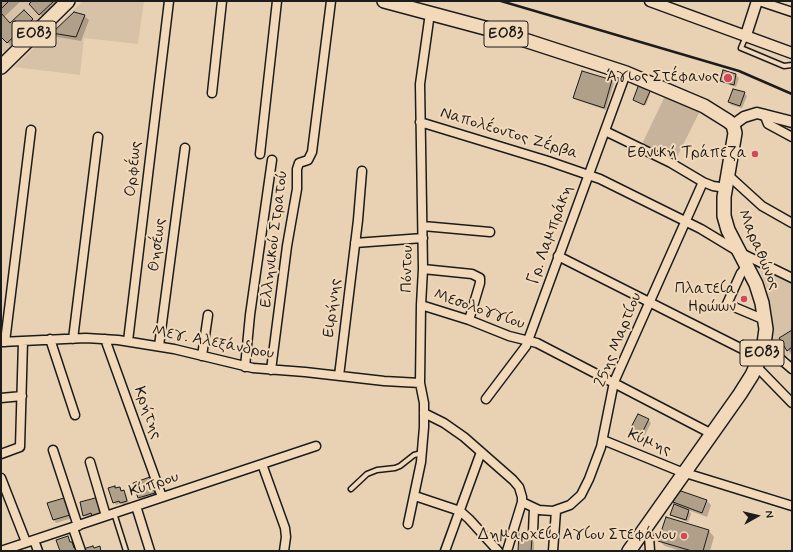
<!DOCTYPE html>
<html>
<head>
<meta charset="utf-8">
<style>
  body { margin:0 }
  #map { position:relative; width:793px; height:552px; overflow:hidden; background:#e9d1b4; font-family:Mynerve,sans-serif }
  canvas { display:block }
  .frame { position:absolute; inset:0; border:2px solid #1c1c1c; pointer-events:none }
  .north { position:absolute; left:737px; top:496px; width:40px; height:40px; -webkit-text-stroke:3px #f2d9ba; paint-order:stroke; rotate:82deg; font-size:11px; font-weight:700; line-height:16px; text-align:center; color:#1c1c1c }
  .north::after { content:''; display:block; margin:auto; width:14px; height:18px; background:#1c1c1c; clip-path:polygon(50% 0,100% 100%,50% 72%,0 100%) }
</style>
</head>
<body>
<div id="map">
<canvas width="793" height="552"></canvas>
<div class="frame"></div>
<div class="north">N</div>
</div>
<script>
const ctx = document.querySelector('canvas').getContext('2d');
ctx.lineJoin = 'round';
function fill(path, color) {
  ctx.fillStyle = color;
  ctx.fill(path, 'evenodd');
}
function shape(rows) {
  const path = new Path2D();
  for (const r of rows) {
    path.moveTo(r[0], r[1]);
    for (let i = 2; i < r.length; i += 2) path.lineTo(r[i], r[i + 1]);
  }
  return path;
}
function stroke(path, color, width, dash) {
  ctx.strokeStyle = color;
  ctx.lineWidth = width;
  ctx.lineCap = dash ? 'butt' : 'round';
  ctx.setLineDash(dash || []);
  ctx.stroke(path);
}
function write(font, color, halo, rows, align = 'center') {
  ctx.font = font + ' Mynerve,sans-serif';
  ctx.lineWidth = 4;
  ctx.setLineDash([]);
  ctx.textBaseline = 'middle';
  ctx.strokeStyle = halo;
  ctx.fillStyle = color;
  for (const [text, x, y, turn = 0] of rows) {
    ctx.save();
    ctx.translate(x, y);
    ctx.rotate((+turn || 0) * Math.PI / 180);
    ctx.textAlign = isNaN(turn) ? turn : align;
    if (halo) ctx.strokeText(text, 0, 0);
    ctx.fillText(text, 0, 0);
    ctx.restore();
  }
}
fill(shape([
  [1,1,63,1,6,54,1,50],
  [83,1,144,1,138,44,84,38,80,75,14,67],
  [761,265,792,280,792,353,784,359,770,347,773,332,772,317,767,290,759,267]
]), '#d8c2a7');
fill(shape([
  [666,94,700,111,675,161,642,144]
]), '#c7b39b');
fill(shape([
  [1,1,21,1,4,17,10,24,24,11,38,26,13,48,1,36],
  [34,1,66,1,45,20,40,14],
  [84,16,89,20,81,41,57,37,53,33],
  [724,72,736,75,739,78,736,87,724,83,721,81],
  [612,81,614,83,606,110,577,100,574,98],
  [650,90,651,91,646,105,634,100],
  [744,93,747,96,742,108,731,105,729,102],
  [792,331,792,354,788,350],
  [648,420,651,423,643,439,631,431],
  [150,479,153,481,157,495,141,500,139,498],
  [114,487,116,489,119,488,126,494,129,504,124,506,121,503,116,505,114,502],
  [98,498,93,516,87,518,84,515],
  [64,499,67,502,72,518,56,523,54,520,49,504],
  [707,501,711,505,707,517,688,510,691,514,688,522,674,517,671,515,680,508,674,502],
  [709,531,714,537,710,551,680,551,665,546,659,541],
  [527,535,530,540,534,542,534,551,519,551]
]), '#0003');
const building = shape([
  [1,1,9,1,1,9,1,1],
  [32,1,54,1,39,15,29,4,32,1],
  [24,10,33,19,7,43,1,37,1,13,10,23,24,10],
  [74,12,85,15,76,37,52,33,74,12],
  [723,70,736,74,734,85,720,81,723,70],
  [582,71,612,80,604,108,573,98,582,71],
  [639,84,651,89,644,105,633,100,639,84],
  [733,89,745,92,740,106,728,102,733,89],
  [792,330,792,347,787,351,779,338,792,330],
  [638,414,649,419,640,437,629,431,638,414],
  [150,477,155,493,138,498,133,483,150,477],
  [115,486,115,488,120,487,121,491,124,490,127,501,120,503,119,501,113,503,108,488,115,486],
  [678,490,707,500,702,513,673,502,678,490],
  [99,497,103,514,92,517,91,513,83,516,80,502,99,497],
  [64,498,70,515,53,520,47,503,64,498],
  [674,504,689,510,686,520,670,515,674,504],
  [666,517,709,530,703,551,692,551,658,541,666,517],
  [519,534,527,534,527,538,532,539,531,551,518,551,519,534],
  [68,536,70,542,72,542,74,548,76,547,77,551,60,551,56,540,68,536],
  [93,546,94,548,100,546,101,551,84,551,83,549,93,546]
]);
fill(building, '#b09f89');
stroke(building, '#1c1c1c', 1);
const service = shape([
  [746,36,741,48,784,66,792,65],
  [351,489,367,474,377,470,395,468,400,466,414,455,422,453],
  [114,513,126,551]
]);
const minor = shape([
  [759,1,792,12],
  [212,93,222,1],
  [764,114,768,124,792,137],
  [420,122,548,161,600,179,701,229,739,252,792,278],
  [605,131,671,163,703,182],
  [260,154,277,1],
  [728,175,762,206,792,223],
  [423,226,490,232],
  [355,243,423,238],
  [558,256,760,358],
  [747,266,741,273,727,304,765,320],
  [423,269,472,274,480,278,480,283,469,320],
  [421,305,469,320,509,336,537,343,712,434],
  [50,339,75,415],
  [73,339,98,137],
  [105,339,162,497],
  [128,341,169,1],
  [1,342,86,338,118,340,174,349,253,368,305,372,384,381,420,383],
  [5,342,31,130],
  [159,346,185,148],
  [763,348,776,355,792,369],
  [202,356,208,315],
  [756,366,792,403],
  [245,367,250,315,272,160],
  [271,370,287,246,297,189,297,169,299,163,308,160,312,152,331,1],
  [339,376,358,220,362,171],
  [1,398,22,396],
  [486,399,526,346,626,73],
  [424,413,444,423,464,437,513,480,519,487,522,497,522,502,507,551],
  [603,440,679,471,792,506],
  [53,450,78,526],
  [1,454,20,447,23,341],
  [90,462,106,516],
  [262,464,285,528,286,537,284,551],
  [1,478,26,542],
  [415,496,460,511,469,519,498,551],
  [522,502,539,510,553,511,570,505,581,495,589,479,601,447,614,382,703,182,713,186,726,188],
  [136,506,150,551],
  [408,524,421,462,424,427,424,403,420,383,421,305,423,269,420,84,430,13],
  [73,528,81,551],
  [644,528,649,536,650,551],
  [533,532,534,508],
  [34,540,38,551],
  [1,551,316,446],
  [445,551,481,452],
  [553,551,556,511]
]);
const tertiary = shape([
  [650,1,792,53],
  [746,35,757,1],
  [733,125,744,117,757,113,792,122]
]);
const primary = shape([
  [384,1,500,32,626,73,704,106,728,121,733,125,735,133,724,197,724,216,728,230,756,284,762,303,766,329,763,351,752,375,740,394,629,551],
  [1,67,68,1]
]);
stroke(service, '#1c1c1c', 7);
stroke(minor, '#1c1c1c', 11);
stroke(tertiary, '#1c1c1c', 13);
stroke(primary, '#1c1c1c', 16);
stroke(service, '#f2d9ba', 4);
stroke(minor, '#f2d9ba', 8);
stroke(tertiary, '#f2d9ba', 10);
stroke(primary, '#f2d9ba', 13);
stroke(shape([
  [501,1,739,71,792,94]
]), '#1c1c1c', 2.5);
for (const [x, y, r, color] of [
  [728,78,5,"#d1495b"],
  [755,154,4,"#d1495b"],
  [744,299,4,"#d1495b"],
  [684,536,4,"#d1495b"]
]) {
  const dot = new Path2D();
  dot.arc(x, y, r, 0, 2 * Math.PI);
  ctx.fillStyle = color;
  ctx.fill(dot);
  stroke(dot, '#f2d9ba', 1.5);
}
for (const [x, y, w] of [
  [34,34,44],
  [506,34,44],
  [762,353,44]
]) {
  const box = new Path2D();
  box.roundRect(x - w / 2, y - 13, w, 26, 3);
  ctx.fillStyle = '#f2d9ba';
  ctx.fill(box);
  stroke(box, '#1c1c1c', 1);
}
write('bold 15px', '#1c1c1c', null, [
  ["ΕΟ83",34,34],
  ["ΕΟ83",506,34],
  ["ΕΟ83",762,353]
]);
write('16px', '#1c1c1c', '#f2d9ba', [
  ["Άγιος Στέφανος",719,78],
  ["Εθνική Τράπεζα",747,154],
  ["Πλατεία",736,290],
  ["Ηρώων",736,308],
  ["Δημαρχείο Αγίου Στεφάνου",676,536]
], 'right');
write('16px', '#1c1c1c', '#f2d9ba', [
  ["Ναπολέοντος Ζέρβα",509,134,17],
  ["Ορφέως",134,169,-84],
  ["Γρ. Λαμπράκη",551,235,-70],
  ["Ελληνικού Στρατού",275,239,-83],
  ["Θησέως",158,245,-83],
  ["Μαραθώνος",758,250,67],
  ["Πόντου",408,269,-89],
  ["Ειρήνης",333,308,-83],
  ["Μεσολογγίου",479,310,19],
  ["25ης Μαρτίου",619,340,-68],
  ["Μεγ. Αλεξάνδρου",213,343,11],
  ["Κρήτης",147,413,70],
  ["Κύμης",649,443,23],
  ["Κύπρου",154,485,-18]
]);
</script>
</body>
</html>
